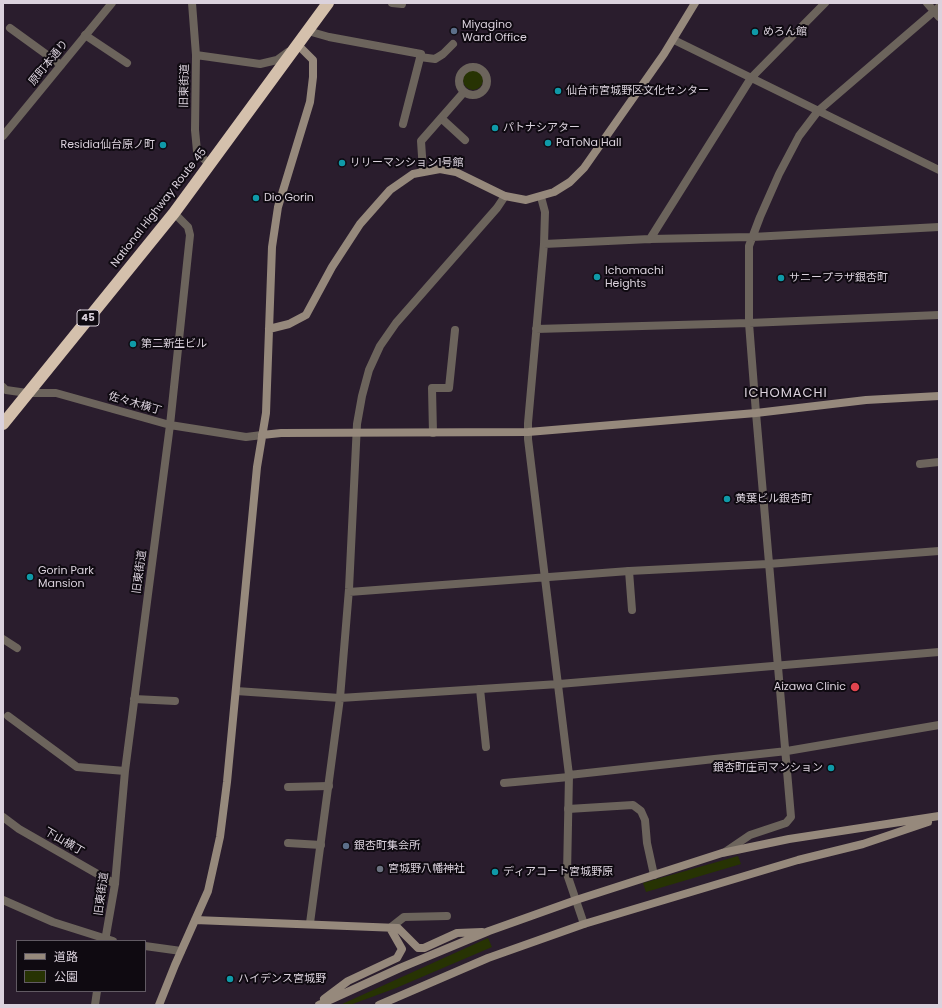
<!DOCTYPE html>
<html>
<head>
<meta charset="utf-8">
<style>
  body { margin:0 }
  #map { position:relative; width:942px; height:1008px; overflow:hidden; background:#2a1d2d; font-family:Poppins,"Noto Sans JP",sans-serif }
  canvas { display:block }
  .frame { position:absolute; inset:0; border:4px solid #dbd2dd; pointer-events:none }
  .legend { position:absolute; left:16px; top:940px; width:130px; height:52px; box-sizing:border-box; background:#0f0a11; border:1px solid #615a63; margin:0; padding:5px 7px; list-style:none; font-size:12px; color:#dbd2dd }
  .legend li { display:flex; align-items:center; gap:8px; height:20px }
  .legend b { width:20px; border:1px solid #615a63 }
</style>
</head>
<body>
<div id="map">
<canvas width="942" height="1008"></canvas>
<div class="frame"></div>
<ul class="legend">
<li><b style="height:5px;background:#96897c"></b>道路</li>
<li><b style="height:11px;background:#273303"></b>公園</li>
</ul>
</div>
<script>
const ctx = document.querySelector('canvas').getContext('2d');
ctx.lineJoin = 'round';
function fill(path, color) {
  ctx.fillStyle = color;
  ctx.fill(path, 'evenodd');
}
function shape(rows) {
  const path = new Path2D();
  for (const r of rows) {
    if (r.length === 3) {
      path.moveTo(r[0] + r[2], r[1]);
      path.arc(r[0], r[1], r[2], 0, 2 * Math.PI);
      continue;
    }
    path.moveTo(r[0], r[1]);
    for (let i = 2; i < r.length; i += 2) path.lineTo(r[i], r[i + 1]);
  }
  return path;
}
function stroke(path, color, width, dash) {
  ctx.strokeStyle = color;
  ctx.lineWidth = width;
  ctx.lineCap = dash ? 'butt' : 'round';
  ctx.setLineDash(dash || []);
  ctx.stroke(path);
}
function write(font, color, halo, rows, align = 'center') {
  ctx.font = font + ' Poppins,"Noto Sans JP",sans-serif';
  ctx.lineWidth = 4;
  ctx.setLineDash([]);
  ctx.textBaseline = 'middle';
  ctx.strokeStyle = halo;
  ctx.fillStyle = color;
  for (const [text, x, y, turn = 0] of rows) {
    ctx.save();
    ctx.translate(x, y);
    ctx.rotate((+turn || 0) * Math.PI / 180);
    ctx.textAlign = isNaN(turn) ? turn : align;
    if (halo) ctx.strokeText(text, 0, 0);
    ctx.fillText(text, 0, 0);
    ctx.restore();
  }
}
fill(shape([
  [473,80,10],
  [738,856,741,864,646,892,643,883],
  [488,938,492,947,396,988,350,1005,340,1005]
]), '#273303');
stroke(shape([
  [392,3,402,4,402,3],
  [10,28,61,65],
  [85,35,127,63],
  [420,57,435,59,443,54,453,44],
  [473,81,14],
  [441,118,465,140],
  [423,171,421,141,464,92],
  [433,433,432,388,449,388,455,330],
  [920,464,939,462],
  [629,571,632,610],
  [480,689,486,747],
  [504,783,569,777],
  [288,787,329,786],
  [568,809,633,805,641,811,645,820,647,843,654,875],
  [288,843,321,845]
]), '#6c645c', 8);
stroke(shape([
  [192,3,196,55,195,130,197,151,210,166],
  [927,3,939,17],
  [308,31,329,37,421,54,403,124],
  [674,40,939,170],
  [196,55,260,64,277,60,288,52],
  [3,136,112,3],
  [541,197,545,212,544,244,528,423,528,439,569,775,567,874,584,924],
  [650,239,751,78,825,3],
  [544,244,650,239,752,237,939,227],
  [536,329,749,323,939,315],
  [3,387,6,390,27,393,56,393,170,425,246,437,262,435],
  [349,592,629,571,768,564,939,551],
  [3,639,17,648],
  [236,691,340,698,559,684,939,652],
  [134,699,175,701],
  [8,716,77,767,125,771],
  [569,775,787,751,939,725],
  [3,817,19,829,115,884],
  [725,852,750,835,786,823,791,817,756,413,749,323,749,246,760,217,779,174,799,136,818,111,939,7],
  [3,900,53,922,113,941],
  [310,923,340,698,349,589,357,424,362,396,369,370,380,346,396,323,497,208,505,196],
  [390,928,404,917,447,916],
  [105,941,115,884,125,771,170,425,190,235,188,227,174,213],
  [145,946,181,951],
  [95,1005,97,991]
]), '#6c645c', 8);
stroke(shape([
  [269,329,289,324,306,315,332,267,360,224,390,190,413,174,440,169,456,172,505,196,526,200,554,192,570,182,584,168,664,54,695,3],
  [262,435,281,433,528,432,756,413,866,400,939,396],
  [195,920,398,928,418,948,424,948,457,933,482,932],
  [324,999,348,981,397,958,402,949,390,928],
  [159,1005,175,965,208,891,220,837,227,782,257,467,266,413,272,247,278,207,310,102,313,77,313,60,298,45],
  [319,1005,400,968,489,931,576,900,722,853,789,839,939,816],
  [379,1005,488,958,584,924,798,860,863,844,928,822]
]), '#96897c', 8);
stroke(shape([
  [3,424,174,213,328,3]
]), '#d4c0ac', 12);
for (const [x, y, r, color] of [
  [454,31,4,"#5c6f8a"],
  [755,32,4,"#0f9aa8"],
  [558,91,4,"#0f9aa8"],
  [495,128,4,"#0f9aa8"],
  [548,143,4,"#0f9aa8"],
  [163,145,4,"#0f9aa8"],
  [342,163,4,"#0f9aa8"],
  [256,198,4,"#0f9aa8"],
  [597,277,4,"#0f9aa8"],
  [781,278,4,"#0f9aa8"],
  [133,344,4,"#0f9aa8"],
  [727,499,4,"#0f9aa8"],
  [30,577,4,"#0f9aa8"],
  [855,687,5,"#e0444e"],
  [831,768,4,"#0f9aa8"],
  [346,846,4,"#5c6f8a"],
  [380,869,4,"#6b7280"],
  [495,872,4,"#0f9aa8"],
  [230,979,4,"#0f9aa8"]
]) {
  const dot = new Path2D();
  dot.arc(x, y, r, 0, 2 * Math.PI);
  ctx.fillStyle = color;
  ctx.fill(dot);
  stroke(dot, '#0f0a11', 1.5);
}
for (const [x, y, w] of [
  [88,318,22]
]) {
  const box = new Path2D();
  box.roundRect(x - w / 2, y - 8, w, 16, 3);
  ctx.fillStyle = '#0f0a11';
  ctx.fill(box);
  stroke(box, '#dbd2dd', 1);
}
write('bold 10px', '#dbd2dd', null, [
  ["45",88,318]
]);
write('11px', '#dbd2dd', '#0f0a11', [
  ["Miyagino",462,25],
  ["Ward Office",462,38],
  ["めろん館",763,32],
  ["仙台市宮城野区文化センター",566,91],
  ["パトナシアター",503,128],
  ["PaToNa Hall",556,143],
  ["Residia仙台原ノ町",155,145,"right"],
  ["リリーマンション1号館",350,163],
  ["Dio Gorin",264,198],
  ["Ichomachi",605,271],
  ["Heights",605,284],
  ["サニープラザ銀杏町",789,278],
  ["第二新生ビル",141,344],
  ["黄葉ビル銀杏町",735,499],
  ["Gorin Park",38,571],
  ["Mansion",38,584],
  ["Aizawa Clinic",846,687,"right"],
  ["銀杏町庄司マンション",823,768,"right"],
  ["銀杏町集会所",354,846],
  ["宮城野八幡神社",388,869],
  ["ディアコート宮城野原",503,872],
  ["ハイデンス宮城野",238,979]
], 'left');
write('11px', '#dbd2dd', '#0f0a11', [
  ["原町本通り",49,63,-51],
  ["旧東街道",185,86,-89],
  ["National Highway Route 45",159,208,-52],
  ["佐々木横丁",135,404,16],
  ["旧東街道",140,572,-82],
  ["下山横丁",64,842,30],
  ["旧東街道",102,894,-82]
]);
ctx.letterSpacing = '1px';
write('13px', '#dbd2dd', '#0f0a11', [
  ["ICHOMACHI",786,394]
]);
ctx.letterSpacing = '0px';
</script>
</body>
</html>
